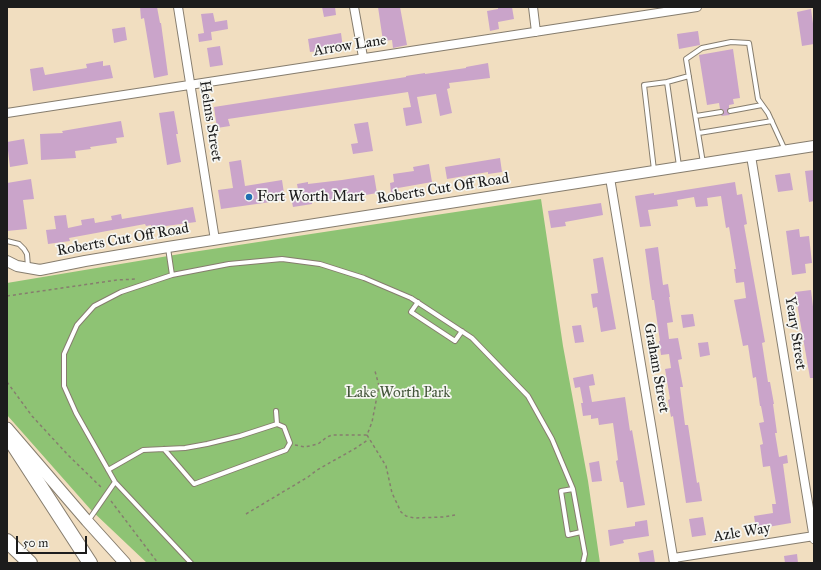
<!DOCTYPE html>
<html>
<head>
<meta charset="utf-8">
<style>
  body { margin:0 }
  #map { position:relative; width:821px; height:570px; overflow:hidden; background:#f1dec0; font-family:"IM FELL Great Primer",serif }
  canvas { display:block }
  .frame { position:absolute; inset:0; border:8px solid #1c1c1c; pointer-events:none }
  .scale { position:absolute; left:16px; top:536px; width:71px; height:18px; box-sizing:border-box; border:2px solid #1c1c1c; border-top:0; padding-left:5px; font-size:12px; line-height:14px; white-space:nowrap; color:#1c1c1c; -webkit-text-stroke:3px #f6f6f2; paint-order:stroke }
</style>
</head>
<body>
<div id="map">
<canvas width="821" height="570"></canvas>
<div class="frame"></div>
<div class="scale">50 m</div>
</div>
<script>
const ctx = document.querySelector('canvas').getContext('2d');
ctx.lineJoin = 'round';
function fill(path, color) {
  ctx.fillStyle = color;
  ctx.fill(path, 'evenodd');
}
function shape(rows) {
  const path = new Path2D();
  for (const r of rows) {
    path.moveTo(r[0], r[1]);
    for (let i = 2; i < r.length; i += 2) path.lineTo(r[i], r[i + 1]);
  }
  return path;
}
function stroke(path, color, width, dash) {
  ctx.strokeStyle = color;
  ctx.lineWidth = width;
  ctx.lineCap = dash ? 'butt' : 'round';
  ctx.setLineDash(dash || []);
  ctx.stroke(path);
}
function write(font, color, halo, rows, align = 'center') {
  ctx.font = font + ' "IM FELL Great Primer",serif';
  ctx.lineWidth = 3.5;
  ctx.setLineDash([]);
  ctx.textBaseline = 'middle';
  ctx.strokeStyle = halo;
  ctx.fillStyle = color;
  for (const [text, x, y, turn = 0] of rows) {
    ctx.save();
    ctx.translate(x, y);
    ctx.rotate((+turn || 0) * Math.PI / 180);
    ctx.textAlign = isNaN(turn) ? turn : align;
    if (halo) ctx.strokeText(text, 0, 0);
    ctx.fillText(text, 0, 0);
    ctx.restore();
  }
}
fill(shape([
  [541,199,563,346,588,481,600,563,147,563,91,510,7,415,7,283,186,253]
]), '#8ec374');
fill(shape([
  [140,7,157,7,160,23,161,23,168,75,154,78,144,18,141,19],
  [322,7,335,7,336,15,324,17],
  [378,7,400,7,407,45,393,48,392,40,383,41],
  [498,7,512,7,514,19,498,22,499,29,490,31,487,11,498,9],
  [811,9,814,31,814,44,802,46,797,12],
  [213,13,215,22,227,20,228,29,211,32,212,40,199,42,198,34,204,33,201,14],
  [125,27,127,40,114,43,112,29],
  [698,31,700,45,679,49,677,34],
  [341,33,343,48,310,52,308,39],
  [220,46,223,65,210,67,207,48],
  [733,49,740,98,733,99,734,104,729,105,729,108,727,111,730,115,721,116,724,112,723,110,720,109,719,103,707,105,699,55],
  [103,61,103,66,110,65,113,78,33,91,30,69,43,67,45,75,87,68,86,64],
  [488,63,490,78,449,83,450,88,447,89,452,113,440,116,436,94,417,97,422,123,406,126,403,108,411,107,408,92,228,119,230,126,217,128,214,107,406,77,406,76,425,73,425,74,466,68,466,67],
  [174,111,178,134,176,134,181,162,167,165,159,113],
  [121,121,124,137,116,138,117,143,90,147,91,149,75,151,76,158,41,160,40,134,63,133,62,131],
  [368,122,373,151,353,154,351,144,358,143,354,124],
  [24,139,28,164,10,167,7,142],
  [500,158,502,172,488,174,488,172,447,179,445,167],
  [241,160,245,186,282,180,285,200,221,209,218,190,233,188,229,162],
  [429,164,432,182,398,188,399,192,391,193,390,183,394,182,393,174,414,171,413,167],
  [814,170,814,201,809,202,805,171],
  [790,173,793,190,778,192,775,175],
  [374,175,377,193,360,196,359,193,344,195,345,198,312,202,312,204,293,207,291,197,299,195,297,184,308,182,308,184,342,180],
  [31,179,34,199,23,200,27,229,7,231,7,183],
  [735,182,737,195,742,194,747,224,744,225,765,342,762,343,768,382,770,382,774,404,773,404,777,433,775,433,779,457,787,455,788,463,783,464,791,523,756,529,754,516,773,513,772,504,776,504,770,466,763,467,760,445,763,444,759,423,764,422,761,406,760,406,756,377,753,378,748,345,743,346,734,300,746,298,744,282,736,283,734,269,736,269,729,227,726,228,721,196,707,198,708,206,696,207,694,197,677,200,678,206,648,210,651,226,640,227,635,196,654,193,654,195],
  [601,203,603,215,565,222,566,226,551,228,548,211],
  [193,207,196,222,151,228,151,225,146,226,145,224,69,238,70,241,48,244,46,230,56,229,54,216,66,215,68,228,82,225,81,220,94,218,95,223,112,220,111,216,121,214,122,219],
  [799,229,800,237,809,236,812,263,805,264,806,273,792,275,786,231],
  [658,247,663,285,668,284,670,297,669,297,673,322,667,323,669,339,678,338,682,359,678,360,683,387,680,387,685,425,688,425,697,483,699,482,702,501,686,503,673,416,671,417,668,400,670,399,665,369,671,368,669,354,661,355,659,341,660,341,654,300,652,300,645,249],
  [603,257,616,329,601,332,597,307,593,308,591,294,598,293,593,259],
  [811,290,814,315,814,378,810,378,795,292],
  [693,314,695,326,683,328,681,315],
  [581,325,584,342,575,343,572,326],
  [708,342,710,355,700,357,698,343],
  [593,374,595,385,589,386,592,402,625,397,630,431,632,430,645,505,627,508,623,482,620,482,616,461,618,460,613,423,599,425,598,418,591,419,591,415,583,416,581,403,583,403,580,387,575,388,573,378],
  [599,461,602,481,592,482,589,463],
  [703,517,706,535,692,537,689,519],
  [647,520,649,536,623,540,624,543,610,546,608,530,635,526,635,522],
  [653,550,655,563,640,563,638,553],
  [797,554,798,563,785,563,784,556]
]), '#caa4ca');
const service = shape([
  [730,111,762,105],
  [696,116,721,112],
  [699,133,772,121],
  [703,163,686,59,702,48,731,42,749,43,758,99,768,113,785,150],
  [679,166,667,82,689,76],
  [654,170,644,85,667,82],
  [7,241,19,244,24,249,27,254,28,267],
  [168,248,172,275,121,292,94,306,77,325,64,354,64,386,76,413,115,482,191,563],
  [172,275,229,264,282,259,320,264,364,278,411,298,472,338,528,396,552,439,573,489,585,554,583,563],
  [418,302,411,312,455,341,462,331],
  [276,411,277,424],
  [108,470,143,450,185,448,207,444,240,436,277,424,284,427,290,443,286,450,194,484,164,449],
  [573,489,561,491,568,535,581,532],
  [88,521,115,482]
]);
const minor = shape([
  [178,7,215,240],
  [354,7,363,57],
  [533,7,536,32],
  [7,113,697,7],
  [751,156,814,539],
  [610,178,674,563],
  [674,558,814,536]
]);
const tertiary = shape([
  [7,261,17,266,40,270,85,261,168,247,814,146]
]);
const secondary = shape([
  [7,428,87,521,125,563]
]);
const motorway = shape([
  [7,435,90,563],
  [7,541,30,563]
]);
stroke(service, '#867d6e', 6);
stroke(minor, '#867d6e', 10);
stroke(tertiary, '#867d6e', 12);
stroke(secondary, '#867d6e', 13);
stroke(motorway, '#867d6e', 16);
stroke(shape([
  [7,296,117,280,136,279],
  [7,382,32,416,68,455,103,489],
  [367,435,386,466,392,493,401,512,406,516,414,518,444,517,455,515],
  [295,445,305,447,318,444,327,437,332,435,367,435,372,422,379,386,375,371],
  [111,501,158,563],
  [246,514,308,477,317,470,356,448,369,439]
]), '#867d6e', 1.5, [3, 3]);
stroke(service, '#fff', 4);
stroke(minor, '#fff', 8);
stroke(tertiary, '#fff', 10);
stroke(secondary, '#fff', 11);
stroke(motorway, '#fff', 14);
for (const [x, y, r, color] of [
  [249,197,4,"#1f6fb2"]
]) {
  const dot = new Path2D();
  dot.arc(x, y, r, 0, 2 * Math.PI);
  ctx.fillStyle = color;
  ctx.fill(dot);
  stroke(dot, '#f6f6f2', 1.5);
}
write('15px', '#1c1c1c', '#f6f6f2', [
  ["Arrow Lane",350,46,-9],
  ["Helms Street",210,121,81],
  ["Roberts Cut Off Road",443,189,-9],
  ["Roberts Cut Off Road",123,240,-10],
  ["Yeary Street",795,333,81],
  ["Graham Street",656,368,80],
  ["Azle Way",742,533,-9]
]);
write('15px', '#1c1c1c', '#f6f6f2', [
  ["Fort Worth Mart",257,197]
], 'left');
write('15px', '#44563b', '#f6f6f2', [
  ["Lake Worth Park",398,393]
]);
</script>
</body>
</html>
